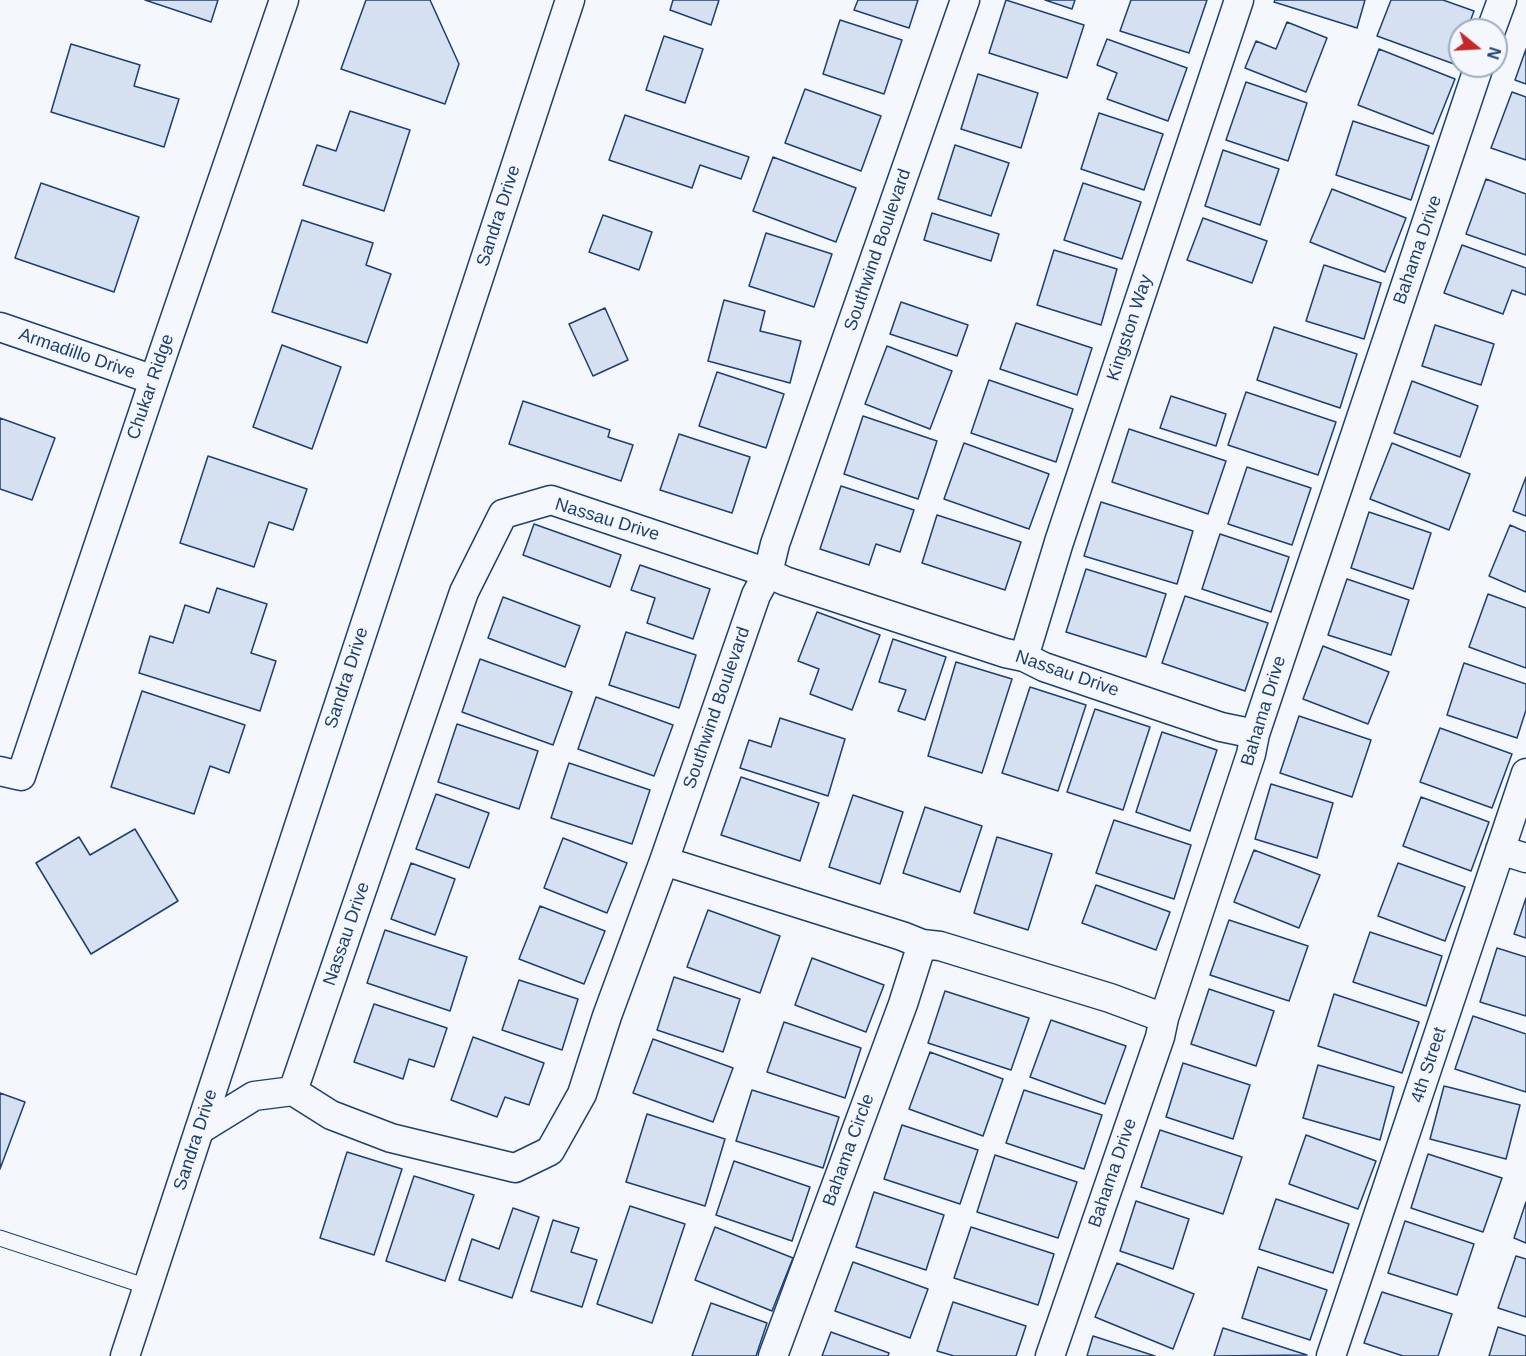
<!DOCTYPE html>
<html>
<head>
<meta charset="utf-8">
<style>
  body { margin:0 }
  #map { position:relative; width:1526px; height:1356px; overflow:hidden; background:#f4f7fb; font-family:Helvetica,sans-serif }
  canvas { display:block }
  .north { position:absolute; left:1448px; top:18px; width:60px; height:60px; box-sizing:border-box; background:#f4f7fb; border:2px solid #9eadc5; border-radius:50%; rotate:108deg; font-size:16px; font-weight:700; line-height:24px; text-align:center; color:#1d3f73 }
  .north::after { content:''; display:block; margin:auto; width:21px; height:27px; background:#c62828; clip-path:polygon(50% 0,100% 100%,50% 72%,0 100%) }
</style>
</head>
<body>
<div id="map">
<canvas width="1526" height="1356"></canvas>
<div class="north">N</div>
</div>
<script>
const ctx = document.querySelector('canvas').getContext('2d');
ctx.lineJoin = 'round';
function fill(path, color) {
  ctx.fillStyle = color;
  ctx.fill(path, 'evenodd');
}
function shape(rows) {
  const path = new Path2D();
  for (const r of rows) {
    path.moveTo(r[0], r[1]);
    for (let i = 2; i < r.length; i += 2) path.lineTo(r[i], r[i + 1]);
  }
  return path;
}
function stroke(path, color, width, dash) {
  ctx.strokeStyle = color;
  ctx.lineWidth = width;
  ctx.lineCap = dash ? 'butt' : 'round';
  ctx.setLineDash(dash || []);
  ctx.stroke(path);
}
function write(font, color, halo, rows, align = 'center') {
  ctx.font = font + ' Helvetica,sans-serif';
  ctx.lineWidth = 4.5;
  ctx.setLineDash([]);
  ctx.textBaseline = 'middle';
  ctx.strokeStyle = halo;
  ctx.fillStyle = color;
  for (const [text, x, y, turn = 0] of rows) {
    ctx.save();
    ctx.translate(x, y);
    ctx.rotate((+turn || 0) * Math.PI / 180);
    ctx.textAlign = isNaN(turn) ? turn : align;
    if (halo) ctx.strokeText(text, 0, 0);
    ctx.fillText(text, 0, 0);
    ctx.restore();
  }
}
const building = shape([
  [145,0,218,0,211,22,145,0],
  [366,0,430,0,459,64,445,104,341,69,366,0],
  [673,0,719,0,711,25,670,10,673,0],
  [858,0,918,0,909,28,854,10,858,0],
  [1006,0,1084,25,1067,78,989,53,1006,0],
  [1045,0,1075,0,1072,9,1045,0],
  [1131,0,1207,0,1189,53,1120,31,1131,0],
  [1275,0,1365,0,1357,28,1274,2,1275,0],
  [1391,0,1443,0,1474,11,1467,30,1460,30,1460,49,1454,64,1377,36,1391,0],
  [840,20,902,40,884,94,823,74,840,20],
  [1287,22,1327,38,1306,92,1245,68,1256,41,1276,49,1287,22],
  [664,36,703,49,685,103,646,90,664,36],
  [1107,39,1187,68,1168,121,1107,99,1117,73,1097,65,1107,39],
  [71,44,140,65,134,86,179,99,164,147,51,112,71,44],
  [1379,49,1455,79,1433,134,1358,105,1379,49],
  [1526,49,1526,84,1515,80,1526,49],
  [978,74,1038,93,1021,148,961,129,978,74],
  [1246,82,1307,103,1288,161,1226,140,1246,82],
  [805,89,881,116,861,171,785,143,805,89],
  [1512,92,1526,97,1526,160,1491,148,1512,92],
  [350,111,410,130,384,211,303,185,317,145,336,151,350,111],
  [1099,113,1163,134,1144,190,1081,169,1099,113],
  [625,115,749,157,741,179,700,165,692,188,609,160,625,115],
  [1353,121,1429,146,1411,200,1336,175,1353,121],
  [955,145,1009,163,991,216,938,199,955,145],
  [1223,150,1279,169,1260,225,1205,206,1223,150],
  [773,157,856,188,836,242,753,211,773,157],
  [1486,179,1526,194,1526,255,1466,234,1486,179],
  [41,183,139,217,114,292,15,258,41,183],
  [1083,183,1141,202,1122,259,1064,240,1083,183],
  [1332,189,1406,218,1385,272,1310,242,1332,189],
  [932,213,999,234,991,261,924,240,932,213],
  [603,215,652,232,639,270,589,252,603,215],
  [1203,218,1267,241,1252,283,1187,260,1203,218],
  [302,220,373,243,366,265,391,274,367,343,272,312,302,220],
  [766,233,832,254,814,307,749,286,766,233],
  [1462,245,1526,268,1526,295,1512,290,1503,314,1444,293,1462,245],
  [1054,250,1117,269,1101,325,1037,305,1054,250],
  [1324,265,1381,283,1364,339,1306,321,1324,265],
  [724,300,765,311,760,331,801,341,790,383,708,361,724,300],
  [901,302,968,325,957,356,890,334,901,302],
  [605,308,628,360,593,376,569,324,605,308],
  [1016,323,1092,348,1077,395,1000,369,1016,323],
  [1435,325,1494,344,1481,385,1422,366,1435,325],
  [1274,327,1357,354,1340,408,1257,380,1274,327],
  [282,345,341,367,312,449,253,427,282,345],
  [887,346,952,371,930,429,865,404,887,346],
  [717,372,784,394,766,448,699,426,717,372],
  [989,380,1073,409,1056,462,971,433,989,380],
  [1412,381,1478,406,1460,457,1394,433,1412,381],
  [1246,392,1336,422,1318,475,1228,445,1246,392],
  [1171,396,1226,414,1216,446,1160,428,1171,396],
  [523,401,610,430,608,437,633,445,621,481,509,444,523,401],
  [863,416,937,441,918,499,844,474,863,416],
  [0,418,55,438,32,500,0,489,0,418],
  [1129,429,1226,461,1208,514,1112,482,1129,429],
  [679,434,750,457,732,513,660,490,679,434],
  [964,443,1049,474,1029,529,944,499,964,443],
  [1392,443,1470,474,1449,530,1370,499,1392,443],
  [208,456,307,489,293,530,269,522,254,567,180,543,208,456],
  [1247,467,1311,488,1292,545,1228,524,1247,467],
  [1526,477,1526,516,1513,511,1526,477],
  [841,486,914,510,900,552,876,544,869,565,820,549,841,486],
  [1101,502,1193,531,1177,584,1084,556,1101,502],
  [1369,512,1431,533,1413,589,1351,568,1369,512],
  [937,515,1021,542,1005,590,922,563,937,515],
  [534,524,621,555,610,587,523,555,534,524],
  [1510,525,1526,532,1526,592,1489,576,1510,525],
  [1220,534,1289,557,1271,612,1202,589,1220,534],
  [640,565,710,589,693,639,647,623,655,598,631,590,640,565],
  [1086,569,1166,594,1146,657,1066,632,1086,569],
  [1347,579,1409,600,1391,655,1328,635,1347,579],
  [217,588,267,604,251,653,276,661,260,711,139,673,150,636,173,643,185,605,209,613,217,588],
  [1488,594,1526,608,1526,668,1469,647,1488,594],
  [1185,596,1268,623,1245,691,1162,663,1185,596],
  [503,597,580,626,565,667,488,638,503,597],
  [817,612,880,635,852,710,810,694,819,669,798,661,817,612],
  [626,632,696,655,679,708,609,685,626,632],
  [893,639,946,657,925,720,898,711,906,690,879,682,893,639],
  [1323,646,1389,672,1368,724,1303,699,1323,646],
  [480,659,572,692,553,745,462,712,480,659],
  [956,662,1012,679,982,773,928,756,956,662],
  [1464,663,1526,684,1526,710,1517,738,1447,715,1464,663],
  [1030,687,1086,705,1058,791,1002,773,1030,687],
  [142,691,245,725,229,773,210,766,194,814,111,787,142,691],
  [596,697,673,725,654,776,578,749,596,697],
  [1095,709,1150,727,1123,810,1067,792,1095,709],
  [1299,716,1371,740,1352,797,1280,773,1299,716],
  [780,718,845,739,828,796,740,768,749,740,771,747,780,718],
  [457,724,538,751,519,809,438,782,457,724],
  [1440,728,1512,754,1492,808,1420,782,1440,728],
  [1162,732,1217,750,1190,831,1136,812,1162,732],
  [569,763,650,790,632,844,551,818,569,763],
  [741,777,819,803,800,861,721,835,741,777],
  [1271,784,1333,803,1317,858,1255,839,1271,784],
  [436,794,489,813,469,868,416,849,436,794],
  [853,795,903,812,880,884,829,867,853,795],
  [1421,797,1489,822,1471,871,1403,846,1421,797],
  [925,807,982,826,960,892,903,873,925,807],
  [1114,820,1191,845,1174,899,1096,873,1114,820],
  [135,829,178,901,91,954,36,863,79,837,90,855,135,829],
  [997,837,1052,854,1028,930,974,913,997,837],
  [563,838,627,863,607,913,544,888,563,838],
  [1254,850,1320,875,1299,928,1234,902,1254,850],
  [411,863,455,879,435,935,391,919,411,863],
  [1398,863,1465,887,1445,941,1378,916,1398,863],
  [1096,885,1170,912,1156,950,1082,923,1096,885],
  [1526,898,1526,938,1514,934,1526,898],
  [540,906,605,931,584,984,519,959,540,906],
  [708,910,780,936,760,993,687,967,708,910],
  [1229,920,1308,946,1289,1001,1210,975,1229,920],
  [385,930,467,957,450,1011,367,983,385,930],
  [1370,932,1442,956,1426,1006,1353,982,1370,932],
  [1497,948,1526,957,1526,1016,1480,1002,1497,948],
  [812,958,884,985,866,1032,795,1005,812,958],
  [674,977,740,999,723,1052,657,1030,674,977],
  [519,980,578,999,562,1050,502,1030,519,980],
  [1209,989,1274,1011,1256,1066,1191,1044,1209,989],
  [945,991,1029,1018,1011,1070,928,1043,945,991],
  [1334,994,1419,1022,1402,1073,1318,1046,1334,994],
  [374,1004,447,1028,434,1067,409,1059,403,1079,354,1062,374,1004],
  [1473,1016,1526,1034,1526,1092,1455,1069,1473,1016],
  [1051,1020,1126,1046,1105,1104,1030,1077,1051,1020],
  [784,1022,861,1048,845,1098,767,1072,784,1022],
  [473,1037,544,1063,529,1105,505,1097,497,1117,451,1100,473,1037],
  [653,1039,733,1068,713,1122,633,1093,653,1039],
  [930,1052,1003,1079,983,1136,909,1109,930,1052],
  [1183,1063,1250,1085,1233,1139,1166,1117,1183,1063],
  [1318,1065,1394,1087,1380,1140,1303,1118,1318,1065],
  [1444,1086,1520,1105,1506,1159,1430,1139,1444,1086],
  [752,1090,839,1117,823,1168,736,1141,752,1090],
  [1024,1090,1102,1115,1084,1169,1006,1143,1024,1090],
  [0,1093,25,1102,0,1169,0,1093],
  [647,1114,725,1139,705,1206,626,1182,647,1114],
  [902,1125,978,1150,960,1204,884,1179,902,1125],
  [1160,1130,1242,1157,1223,1214,1141,1187,1160,1130],
  [1306,1135,1376,1161,1358,1209,1289,1184,1306,1135],
  [347,1152,402,1169,374,1255,320,1238,347,1152],
  [1428,1154,1502,1178,1483,1232,1411,1208,1428,1154],
  [995,1155,1077,1182,1058,1238,977,1212,995,1155],
  [734,1161,810,1187,792,1241,716,1215,734,1161],
  [414,1176,474,1195,445,1281,386,1261,414,1176],
  [874,1192,944,1215,926,1270,856,1247,874,1192],
  [1276,1199,1349,1224,1333,1273,1259,1249,1276,1199],
  [1136,1201,1189,1219,1173,1269,1120,1251,1136,1201],
  [1526,1202,1526,1243,1514,1238,1526,1202],
  [630,1206,685,1224,652,1323,597,1304,630,1206],
  [513,1208,539,1217,512,1298,459,1280,472,1239,499,1249,513,1208],
  [553,1220,579,1228,571,1252,597,1260,582,1307,531,1291,553,1220],
  [1405,1221,1474,1244,1457,1295,1388,1273,1405,1221],
  [715,1227,793,1258,772,1311,695,1280,715,1227],
  [971,1227,1054,1254,1038,1305,954,1278,971,1227],
  [1516,1256,1526,1259,1526,1317,1498,1308,1516,1256],
  [853,1262,928,1289,910,1338,835,1311,853,1262],
  [1117,1263,1194,1294,1173,1349,1095,1317,1117,1263],
  [1258,1267,1327,1290,1310,1340,1242,1318,1258,1267],
  [1382,1292,1452,1314,1438,1356,1403,1356,1364,1343,1382,1292],
  [953,1302,1026,1326,1016,1356,954,1356,937,1351,953,1302],
  [711,1303,767,1323,756,1356,692,1356,711,1303],
  [1498,1327,1526,1336,1526,1356,1489,1356,1498,1327],
  [1223,1328,1307,1355,1214,1356,1223,1328],
  [831,1332,889,1353,888,1356,822,1356,831,1332],
  [1093,1336,1155,1356,1087,1356,1093,1336]
]);
fill(building, '#d5e0f0');
stroke(building, '#1d3f73', 1.5);
const service = shape([
  [0,1238,148,1287]
]);
const minor = shape([
  [1491,30,1502,0],
  [0,327,154,380],
  [1024,657,1059,542,1239,0],
  [0,771,21,776,154,380,284,0],
  [1500,850,1526,858],
  [664,861,902,936,922,944,940,946,1110,998,1164,1018],
  [293,1091,331,1115,391,1138,515,1168,550,1151,582,1094,607,1016,664,861,756,595,768,573,775,544,965,0],
  [293,1091,464,592,503,514,551,500,768,573,785,581,1005,653,1024,657,1044,667,1221,727,1255,734],
  [199,1130,254,1096,293,1091],
  [125,1356,570,0],
  [773,1356,903,1004,922,944],
  [1050,1356,1160,1037,1164,1018,1251,754,1255,734,1479,66],
  [1331,1356,1526,773]
]);
stroke(service, '#1d3f73', 17);
stroke(minor, '#1d3f73', 31);
stroke(service, '#f4f7fb', 15);
stroke(minor, '#f4f7fb', 28);
write('18px', '#1d3f73', '#f4f7fb', [
  ["Sandra Drive",499,216,-72],
  ["Southwind Boulevard",878,250,-71],
  ["Bahama Drive",1418,250,-71],
  ["Kingston Way",1130,328,-72],
  ["Armadillo Drive",77,354,19],
  ["Chukar Ridge",151,387,-71],
  ["Nassau Drive",607,520,17],
  ["Nassau Drive",1067,674,19],
  ["Sandra Drive",347,678,-72],
  ["Southwind Boulevard",717,708,-71],
  ["Bahama Drive",1264,711,-73],
  ["Nassau Drive",347,934,-71],
  ["4th Street",1429,1065,-72],
  ["Sandra Drive",196,1140,-72],
  ["Bahama Circle",849,1150,-70],
  ["Bahama Drive",1113,1173,-71]
]);
</script>
</body>
</html>
